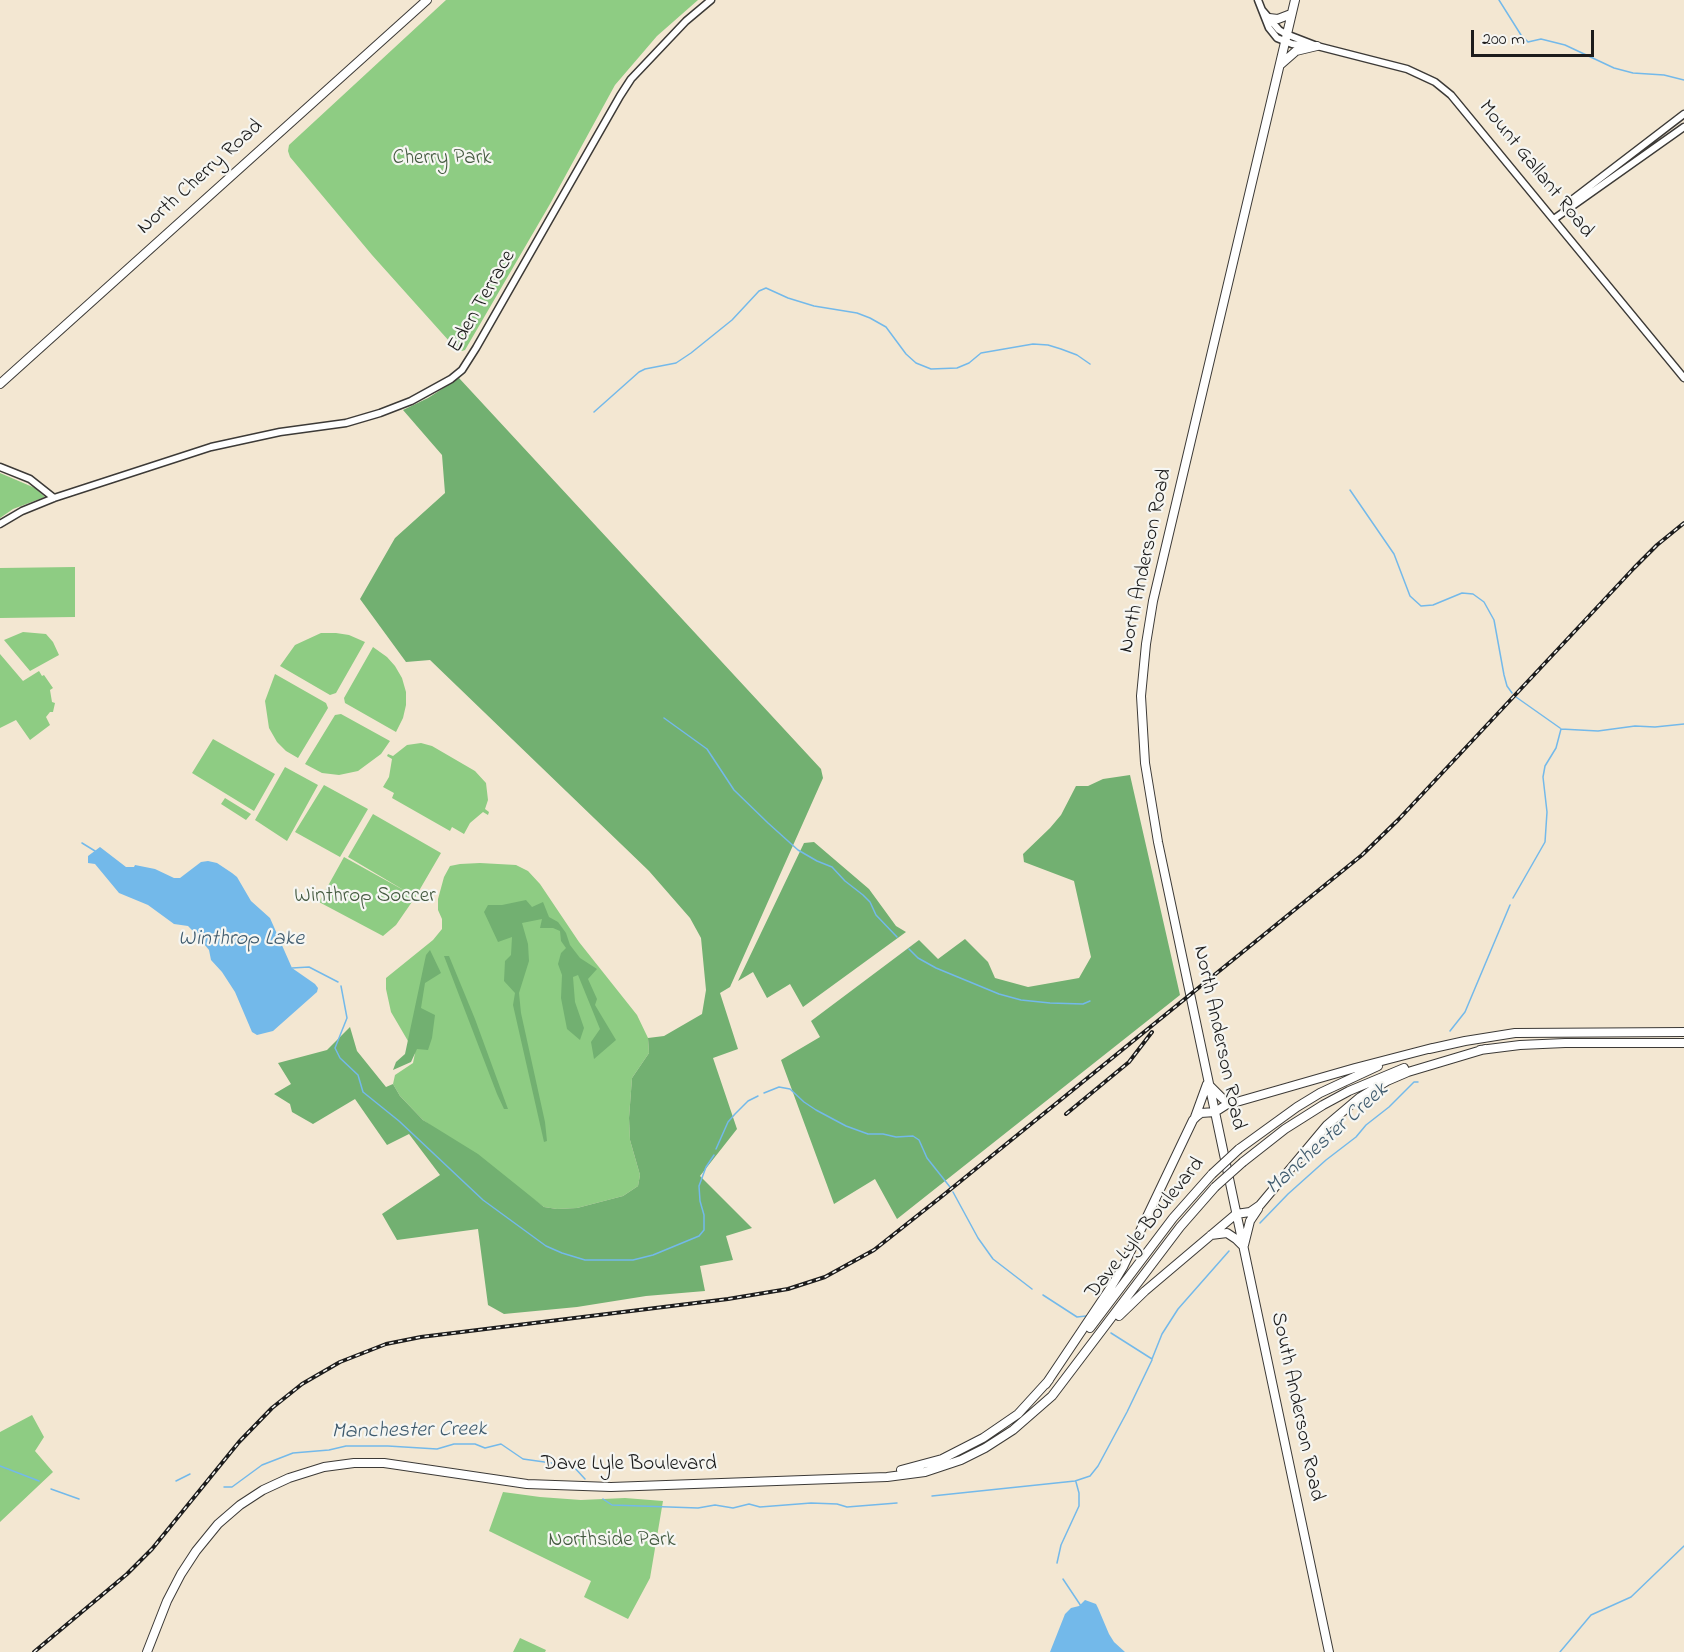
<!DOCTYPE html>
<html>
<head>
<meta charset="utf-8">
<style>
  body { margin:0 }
  #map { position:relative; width:1684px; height:1652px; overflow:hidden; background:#f3e7d2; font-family:"Indie Flower",sans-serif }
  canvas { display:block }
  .scale { position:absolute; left:1471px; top:30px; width:123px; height:27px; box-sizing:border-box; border:3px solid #1c1c1c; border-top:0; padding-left:8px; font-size:18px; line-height:21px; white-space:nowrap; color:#1c1c1c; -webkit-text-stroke:4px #f6f6f2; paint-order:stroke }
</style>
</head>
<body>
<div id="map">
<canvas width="1684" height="1652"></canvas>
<div class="scale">200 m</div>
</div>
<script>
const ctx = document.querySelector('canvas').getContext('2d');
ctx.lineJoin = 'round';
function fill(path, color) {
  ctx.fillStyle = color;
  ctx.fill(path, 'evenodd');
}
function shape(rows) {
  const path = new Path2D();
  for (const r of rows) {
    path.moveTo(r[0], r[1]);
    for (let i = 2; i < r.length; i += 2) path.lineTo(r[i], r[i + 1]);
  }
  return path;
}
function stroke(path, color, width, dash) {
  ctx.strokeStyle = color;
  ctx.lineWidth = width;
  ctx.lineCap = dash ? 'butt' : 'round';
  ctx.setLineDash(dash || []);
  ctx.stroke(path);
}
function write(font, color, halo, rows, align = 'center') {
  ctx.font = font + ' "Indie Flower",sans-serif';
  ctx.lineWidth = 4.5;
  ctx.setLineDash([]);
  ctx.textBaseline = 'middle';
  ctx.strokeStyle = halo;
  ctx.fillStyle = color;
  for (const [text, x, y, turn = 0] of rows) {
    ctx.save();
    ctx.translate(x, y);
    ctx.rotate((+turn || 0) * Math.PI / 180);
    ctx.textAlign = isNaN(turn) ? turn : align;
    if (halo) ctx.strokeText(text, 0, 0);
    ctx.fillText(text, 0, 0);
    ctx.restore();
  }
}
fill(shape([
  [446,0,698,0,657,36,615,85,550,204,465,350,462,351,458,351,372,255,290,157,288,151,289,145],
  [0,473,35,488,45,497,13,509,0,518],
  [75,567,75,617,0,618,0,568],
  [23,632,46,634,53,642,59,655,30,671,4,640],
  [321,633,336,633,349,635,365,642,336,693,330,695,280,666,295,645],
  [373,647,387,657,395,666,402,678,406,692,406,705,403,718,396,732,345,703,344,698],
  [0,654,23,681,39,671,42,676,44,675,53,688,50,690,52,702,55,703,53,712,50,712,46,717,50,725,30,740,16,720,0,728],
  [275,674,326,703,328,708,298,758,286,751,277,742,269,728,265,701],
  [341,714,390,741,381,754,358,771,339,775,322,773,305,764,335,715],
  [213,739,275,774,254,811,192,773],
  [421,743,432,746,475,771,486,783,488,800,485,809,489,812,488,815,483,812,470,823,464,834,452,827,450,831,392,798,394,793,383,787,389,777,392,759,387,756,388,754,393,756,407,745],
  [285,767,318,785,287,841,255,820],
  [324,785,368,809,340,857,295,832],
  [225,798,251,814,246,820,221,804],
  [373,814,441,853,416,896,396,925,383,936,319,902,344,857,407,892,348,857],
  [480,863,516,865,528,871,540,884,579,942,637,1015,648,1038,649,1053,632,1078,629,1118,630,1140,640,1175,638,1186,623,1196,577,1208,557,1209,544,1207,423,1120,400,1096,393,1084,395,1075,413,1063,415,1053,391,1012,386,989,386,978,433,940,442,929,442,919,438,910,438,899,444,877,450,866,460,864],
  [32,1415,44,1437,35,1451,53,1472,0,1522,0,1432],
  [503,1492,540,1497,581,1500,625,1498,663,1501,650,1578,628,1619,584,1597,591,1581,489,1531],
  [520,1638,546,1650,545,1652,513,1652]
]), '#8ecc83');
fill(shape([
  [459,378,821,769,823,778,730,987,720,993,738,1049,713,1058,737,1129,700,1176,752,1228,726,1236,733,1260,700,1266,705,1291,646,1296,577,1307,504,1314,488,1305,478,1229,397,1240,382,1214,440,1175,409,1134,387,1145,355,1099,313,1124,292,1112,290,1104,274,1094,291,1084,278,1063,327,1050,350,1027,357,1051,386,1087,393,1084,400,1096,423,1120,478,1154,544,1207,557,1209,577,1208,623,1196,638,1186,640,1175,630,1140,629,1118,632,1078,649,1053,648,1038,664,1036,702,1014,706,990,701,938,690,918,649,871,430,660,406,662,360,599,395,538,445,493,442,455,403,410,428,398],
  [1130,775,1180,995,897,1219,875,1179,834,1204,781,1060,820,1037,811,1021,919,940,938,959,965,939,988,962,995,978,1028,987,1079,978,1091,957,1074,881,1024,862,1023,854,1050,828,1061,815,1076,786,1088,786,1103,779],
  [814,842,869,889,896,926,906,932,803,1007,790,984,767,998,753,972,738,981,804,843],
  [526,900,532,907,543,902,549,917,558,922,566,933,570,945,580,958,597,969,588,979,597,999,595,1005,616,1040,594,1059,591,1042,600,1029,578,975,573,977,575,1002,584,1028,580,1040,567,1029,561,998,562,975,558,964,561,953,566,948,561,941,560,931,553,928,540,928,542,919,522,923,528,944,529,961,519,993,521,1013,545,1122,547,1141,544,1142,513,1005,515,993,504,981,505,961,511,955,512,937,498,942,484,912,488,905,502,905],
  [430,950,441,973,425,983,421,1008,435,1015,432,1038,428,1050,417,1049,411,1062,393,1070,396,1062,405,1054,426,955],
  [444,956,449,956,475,1019,508,1109,504,1109,497,1094]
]), '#72b071');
fill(shape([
  [100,847,126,867,134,867,135,865,155,869,174,878,180,878,201,862,208,861,217,863,232,873,237,877,251,901,270,918,292,968,315,984,318,988,317,992,273,1031,257,1035,252,1032,235,992,222,972,211,960,209,950,194,932,188,926,174,924,148,905,119,893,95,864,88,863,88,856],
  [1085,1600,1096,1604,1098,1608,1109,1634,1114,1642,1125,1652,1050,1652,1065,1614,1071,1608,1079,1606]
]), '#73b9ea');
stroke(shape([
  [1499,0,1521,35,1528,42,1541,39,1565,45,1614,68,1633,73,1664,75,1684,80],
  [594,412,639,372,645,369,676,363,691,353,732,320,759,291,766,288,788,298,814,306,857,313,870,318,886,327,906,354,916,363,931,369,957,368,969,363,981,353,1033,344,1048,345,1061,349,1077,355,1090,364],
  [1350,490,1394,554,1410,596,1421,606,1433,605,1462,593,1473,594,1484,602,1494,620,1504,675,1507,686,1512,693],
  [1516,697,1560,728],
  [664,718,707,749,734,790,768,823,798,850,817,861,832,867,845,881,863,895,870,902,876,915,897,937],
  [1561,729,1598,731,1635,726,1655,727,1684,724],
  [82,843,95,851],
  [1513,898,1545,842,1547,812,1543,777,1545,766,1556,748,1561,729],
  [909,949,918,958,936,968,999,994,1021,1000,1050,1003,1083,1004,1090,1001],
  [292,968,309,967,338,982],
  [341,986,347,1018,335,1048,340,1058,358,1075,363,1092,399,1121,483,1200,546,1246,562,1253,585,1260,633,1260,653,1255,699,1236,704,1230,704,1215,700,1201,699,1186,706,1167,714,1155],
  [1450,1031,1465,1012,1510,905],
  [764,1093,779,1087,790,1089,804,1102,816,1110,846,1126,868,1134,883,1134,896,1137,913,1136,919,1140,927,1158,950,1187],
  [716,1149,728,1122,735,1114,748,1101,758,1096],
  [953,1192,978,1238,993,1259,1032,1289],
  [1260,1223,1288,1194,1326,1160,1356,1137,1366,1125,1389,1107,1414,1082,1418,1082],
  [1043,1295,1077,1317,1086,1316],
  [1111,1333,1152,1359,1162,1334,1178,1309,1229,1251],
  [0,1466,39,1481],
  [176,1481,190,1474],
  [224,1487,232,1487,262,1465,293,1453,329,1450,346,1446,388,1446,437,1449,454,1444,475,1444,485,1448,501,1444,523,1459,573,1466,585,1479],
  [51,1489,79,1499],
  [932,1496,1075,1481,1090,1476,1098,1466,1127,1412,1152,1360],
  [603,1499,612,1505,698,1508,715,1505,733,1508,749,1504,760,1507,811,1503,837,1504,847,1507,897,1503],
  [1057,1563,1061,1545,1079,1506,1079,1493,1076,1482],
  [1063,1579,1081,1606],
  [1560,1652,1591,1615,1631,1597,1684,1546]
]), '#73b9ea', 1.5);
const tertiary = shape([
  [1258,0,1269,28,1277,38,1292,44,1307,46],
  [1262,10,1279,30,1286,34,1317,46,1407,69,1435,82,1451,95,1684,378],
  [1566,209,1573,199,1684,114],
  [1554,219,1684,127],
  [0,467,30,479,54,498],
  [0,524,22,511,54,498,211,447,280,432,346,423,380,413,411,401,451,379,462,370,476,348,620,96,631,79,686,21,711,0]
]);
const primary = shape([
  [1295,0,1153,601,1146,644,1141,696,1145,763,1158,842,1329,1652],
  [1269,18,1278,19,1291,14],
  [1280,65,1296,51,1317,46],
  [0,384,427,0],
  [1429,1049,1465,1041,1515,1033,1684,1032],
  [1480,1050,1520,1045,1565,1043,1684,1043],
  [1210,1086,1223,1099,1234,1103],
  [1195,1117,1207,1084],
  [1239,1149,1297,1107,1320,1093,1378,1066],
  [1243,1162,1285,1129,1323,1105,1349,1091,1404,1068],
  [1211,1235,1227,1233,1236,1239,1242,1245],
  [1244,1245,1250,1221,1258,1209],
  [1119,1316,1145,1291,1236,1214,1250,1212,1260,1205,1327,1125,1359,1098,1387,1081,1408,1072,1485,1049],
  [1090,1328,1173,1218,1212,1174],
  [1046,1384,1111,1287,1123,1267,1193,1120,1197,1116,1201,1113,1215,1112,1226,1105,1355,1068,1432,1048],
  [901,1470,942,1459,983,1438,1018,1414,1049,1380],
  [147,1652,167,1601,181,1574,196,1551,218,1524,240,1505,263,1490,289,1478,324,1467,354,1463,384,1463,527,1484,611,1487,887,1477,925,1472,961,1460,985,1448,1013,1430,1052,1396,1180,1227,1215,1187]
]);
stroke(tertiary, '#3c3a37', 9);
stroke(primary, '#3c3a37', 10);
stroke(tertiary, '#fff', 6);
stroke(primary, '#fff', 8);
const rail = shape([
  [1066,1114,1129,1062,1152,1032],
  [34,1652,127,1574,152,1549,239,1442,272,1408,302,1384,340,1362,386,1344,421,1337,728,1299,788,1289,825,1277,874,1250,946,1193,1362,855,1398,820,1634,568,1657,545,1684,523]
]);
stroke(rail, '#1c1c1c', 4);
stroke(rail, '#f6f6f2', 1.5, [4.5]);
const primaryBridge = shape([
  [1212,1174,1239,1149],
  [1215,1187,1243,1162]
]);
stroke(primaryBridge, '#3c3a37', 10, []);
stroke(primaryBridge, '#fff', 8);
write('21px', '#445a40', '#f6f6f2', [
  ["Cherry Park",442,160],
  ["Winthrop Soccer",365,898],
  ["Northside Park",612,1542]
]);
write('21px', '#1c1c1c', '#f6f6f2', [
  ["Mount Gallant Road",1535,170,51],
  ["North Cherry Road",201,178,-42],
  ["Eden Terrace",483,302,-60],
  ["North Anderson Road",1147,561,-78],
  ["North Anderson Road",1218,1038,78],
  ["Dave Lyle Boulevard",1146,1229,-51],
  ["South Anderson Road",1296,1407,78],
  ["Dave Lyle Boulevard",629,1466]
]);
write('italic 22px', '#3f5b6e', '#f6f6f2', [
  ["Winthrop Lake",241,940],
  ["Manchester Creek",1328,1140,-42],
  ["Manchester Creek",409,1432,-1]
]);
</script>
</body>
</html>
